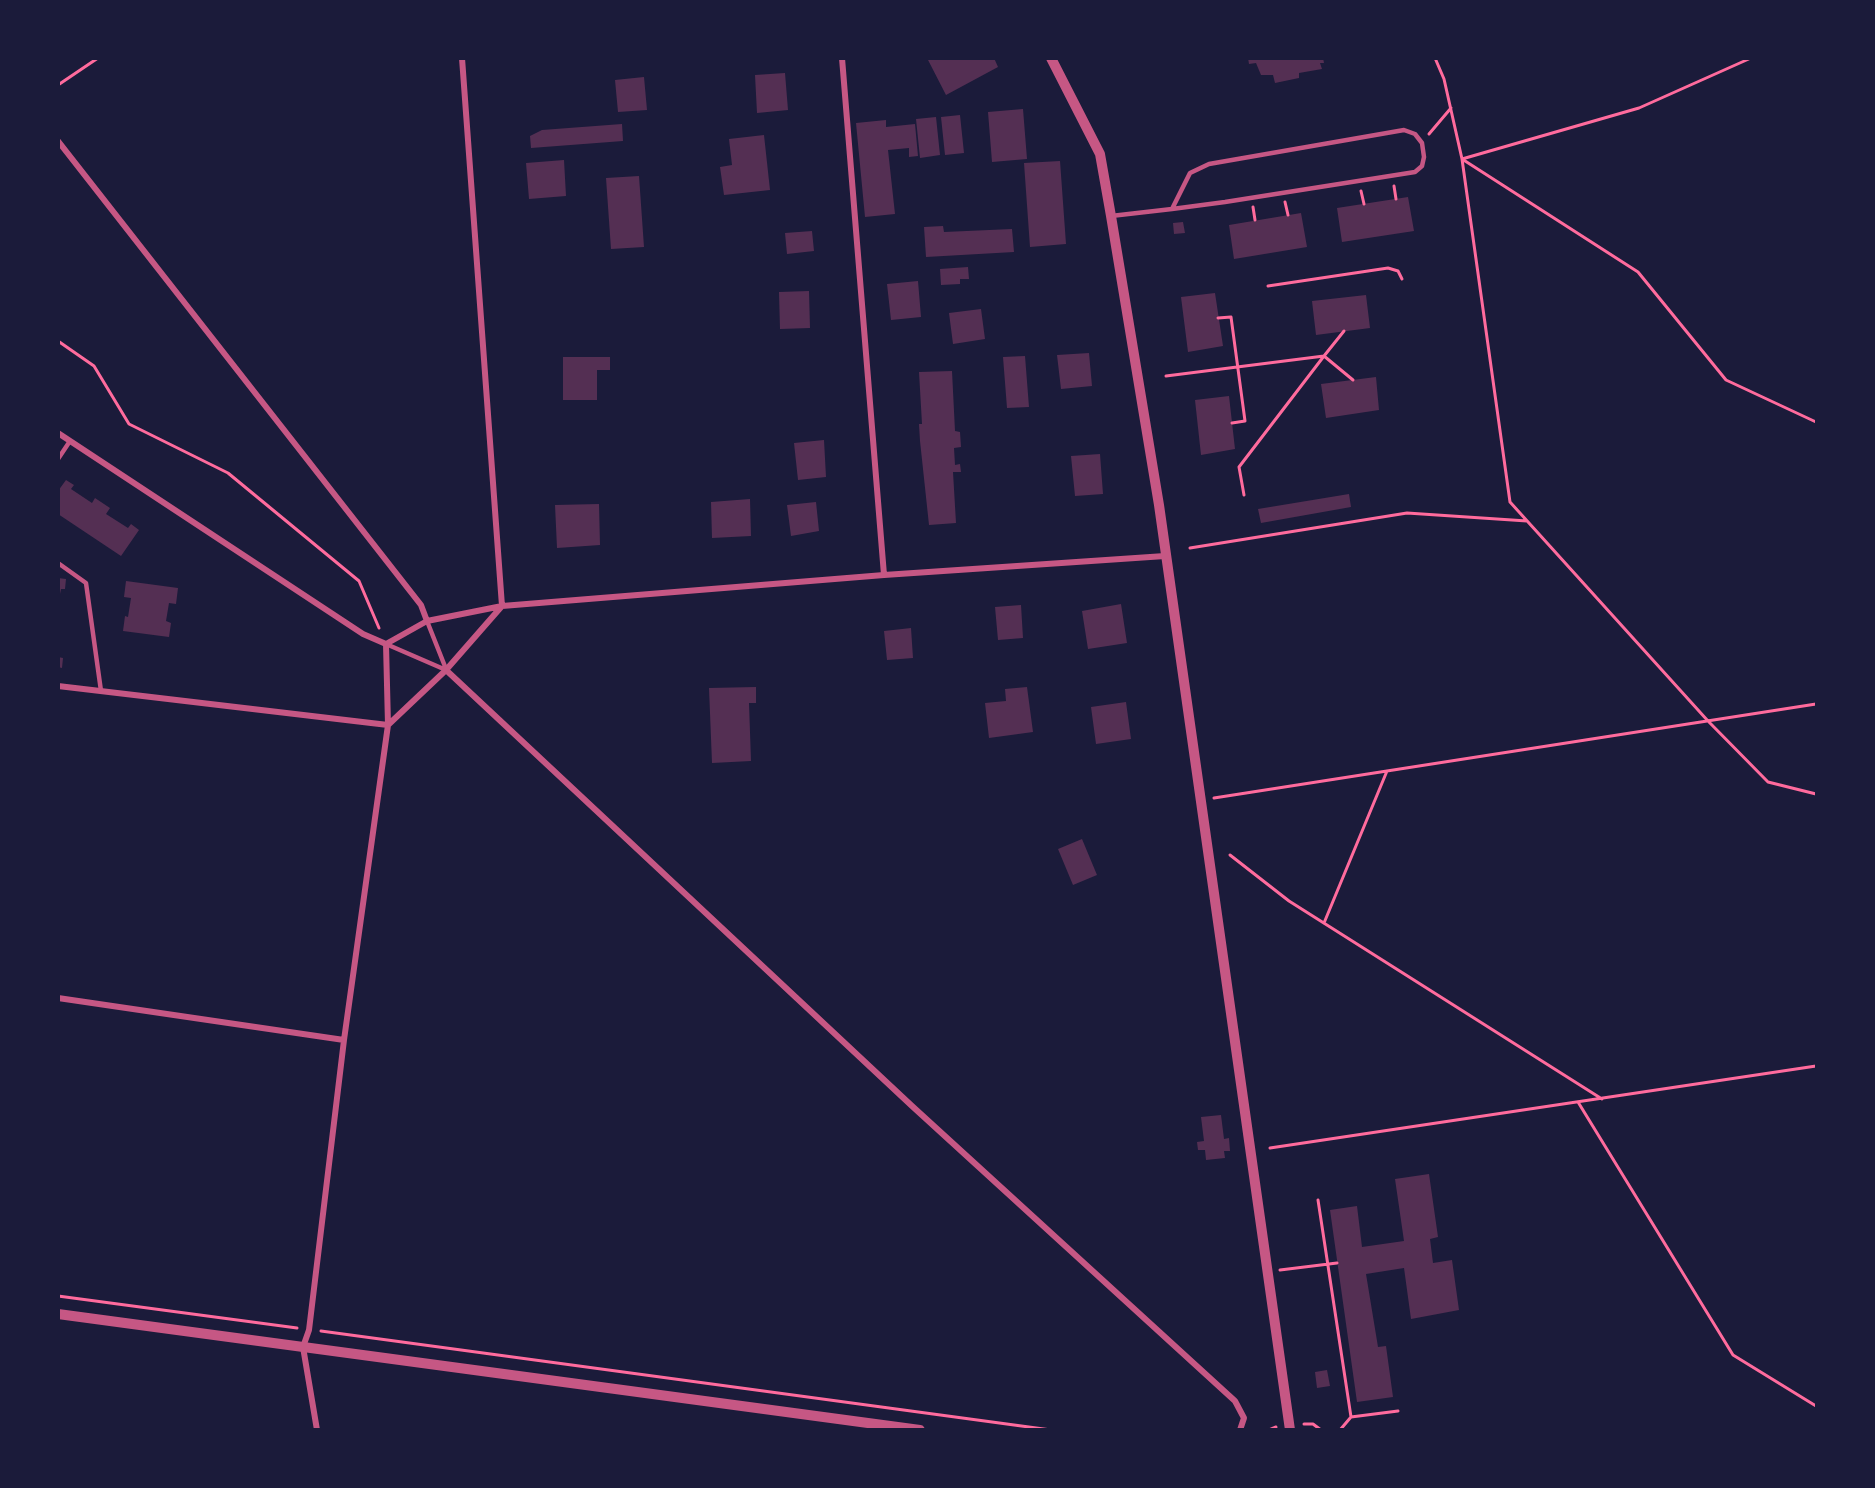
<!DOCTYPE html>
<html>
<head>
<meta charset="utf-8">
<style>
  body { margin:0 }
  #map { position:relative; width:1875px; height:1488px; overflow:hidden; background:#1b1b3a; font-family:Overpass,sans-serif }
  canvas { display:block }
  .frame { position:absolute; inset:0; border:60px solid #1b1b3a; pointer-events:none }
</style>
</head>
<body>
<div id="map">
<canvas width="1875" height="1488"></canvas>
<div class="frame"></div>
</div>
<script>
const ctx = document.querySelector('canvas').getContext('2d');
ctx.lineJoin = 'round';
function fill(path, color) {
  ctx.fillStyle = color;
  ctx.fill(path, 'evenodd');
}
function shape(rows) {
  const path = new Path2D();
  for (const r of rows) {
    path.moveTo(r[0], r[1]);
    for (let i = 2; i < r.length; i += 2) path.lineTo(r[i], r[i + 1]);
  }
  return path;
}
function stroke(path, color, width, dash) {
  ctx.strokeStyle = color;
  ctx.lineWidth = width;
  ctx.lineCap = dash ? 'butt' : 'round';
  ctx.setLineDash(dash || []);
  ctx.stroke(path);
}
fill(shape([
  [927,58,994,58,998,67,946,95],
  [1248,58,1323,58,1324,63,1320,63,1322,69,1299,73,1299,78,1275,83,1273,75,1261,75,1256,63,1249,64],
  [785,73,788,110,757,113,755,75],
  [644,77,647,110,618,112,615,80],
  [1023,109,1027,159,992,162,988,112],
  [960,115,964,153,945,155,941,117],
  [936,117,940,155,920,158,916,119],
  [886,120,886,127,915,124,918,156,909,157,909,148,888,150,895,214,865,217,856,123],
  [622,124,623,141,531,148,530,136,542,130],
  [764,135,770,190,724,195,720,167,732,165,729,139],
  [564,160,566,196,529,199,526,163],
  [1060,161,1066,244,1030,247,1024,163],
  [639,176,644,247,611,249,606,178],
  [1408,197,1414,231,1342,242,1337,208],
  [1301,213,1307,247,1234,259,1229,225],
  [1183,222,1185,233,1174,234,1173,223],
  [943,226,944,232,1012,229,1014,252,926,257,924,227],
  [812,231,814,251,787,254,785,233],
  [968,267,969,279,960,279,960,284,941,285,940,269],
  [918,281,921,317,891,320,887,284],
  [809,291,810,328,780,329,779,292],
  [1215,293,1223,346,1188,352,1181,297],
  [1366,295,1370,328,1316,335,1312,301],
  [981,309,985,339,953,344,949,313],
  [1089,353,1092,386,1061,389,1057,355],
  [1025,356,1029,407,1007,408,1003,357],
  [563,357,610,357,610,370,597,370,597,400,563,400],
  [952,371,955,431,960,432,961,447,954,448,955,465,960,464,961,472,953,472,956,523,929,525,920,441,919,424,922,424,919,372],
  [1376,377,1379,410,1326,418,1321,384],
  [1229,396,1235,449,1201,455,1195,400],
  [824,440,826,477,798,480,794,443],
  [1100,454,1103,494,1075,496,1071,456],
  [66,480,74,485,71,489,92,503,95,498,110,508,106,514,128,528,131,524,139,530,121,556,58,514,58,491],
  [1349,494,1351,507,1261,523,1258,509],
  [750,499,751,536,712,538,711,502],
  [816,502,819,531,791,536,787,505],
  [599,504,600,545,557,548,555,505],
  [58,578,66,579,65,589,61,589,60,594],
  [126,581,178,588,176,604,169,603,166,621,171,623,169,637,123,631,125,616,128,617,131,598,124,597],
  [1121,604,1127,643,1088,649,1082,611],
  [1021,605,1023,638,998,640,995,607],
  [911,628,913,658,887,660,884,631],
  [58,657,63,658,62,668,58,667],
  [756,687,756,703,749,703,751,761,712,763,709,688],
  [1027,687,1033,732,989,738,985,703,1006,701,1005,689],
  [1126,702,1131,739,1096,744,1091,707],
  [1082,839,1097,875,1073,885,1058,849],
  [1221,1115,1224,1139,1229,1138,1230,1151,1224,1151,1225,1158,1206,1160,1205,1150,1198,1150,1197,1142,1204,1141,1201,1117],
  [1429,1174,1438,1237,1430,1239,1433,1263,1452,1260,1459,1310,1411,1319,1404,1268,1366,1274,1378,1347,1386,1346,1393,1397,1357,1402,1330,1210,1357,1206,1362,1247,1404,1241,1395,1179],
  [1327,1370,1330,1386,1317,1388,1315,1372]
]), '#542f53');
stroke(shape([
  [1435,58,1444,79,1462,159,1510,502,1708,721,1768,782,1816,794],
  [58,85,98,58],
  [1429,134,1451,108],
  [1462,159,1638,272,1726,380,1816,422],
  [1462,159,1639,108,1751,58],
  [1394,186,1396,199],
  [1361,191,1364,204],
  [1285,202,1288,215],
  [1253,207,1255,220],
  [1268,286,1388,268,1398,271,1402,279],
  [1218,318,1231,317,1245,421,1232,423],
  [58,341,94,366,129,424,228,473,359,581,379,628],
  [1166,376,1324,356,1353,380],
  [1244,495,1239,467,1324,356,1344,331],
  [1190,548,1407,513,1527,521],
  [1214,798,1816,704],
  [1230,855,1289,901,1602,1099],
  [1324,923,1387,771],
  [1578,1102,1733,1355,1816,1406],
  [1270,1148,1816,1066],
  [1318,1200,1351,1417,1398,1411],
  [1280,1270,1337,1263],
  [58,1296,297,1328],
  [321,1331,1051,1430],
  [1304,1424,1313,1424,1321,1430],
  [1269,1430,1276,1427],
  [1340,1430,1351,1417]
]), '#ff6b9d', 3);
stroke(shape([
  [1111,216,1172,209,1225,202,1415,172,1422,166,1424,157,1422,143,1415,134,1404,130,1209,164,1190,173,1172,209],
  [58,459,70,441],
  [58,563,86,583,101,691],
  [427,621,446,669],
  [386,644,446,670]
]), '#c65784', 4.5);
stroke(shape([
  [842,58,884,575],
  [58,141,421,605,427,621],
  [58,433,363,634,386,644],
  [386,644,427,621,502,606,884,575,1165,556],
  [446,670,912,1106,1235,1401,1244,1418,1240,1430],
  [58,686,388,725],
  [388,725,446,670,502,606,462,58],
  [58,998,344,1040],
  [317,1430,303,1347,309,1330,344,1040,388,725,386,644]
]), '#c65784', 6);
stroke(shape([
  [1051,58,1100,154,1111,216,1159,505,1290,1430],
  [58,1314,920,1430]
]), '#c65784', 10);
</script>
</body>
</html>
